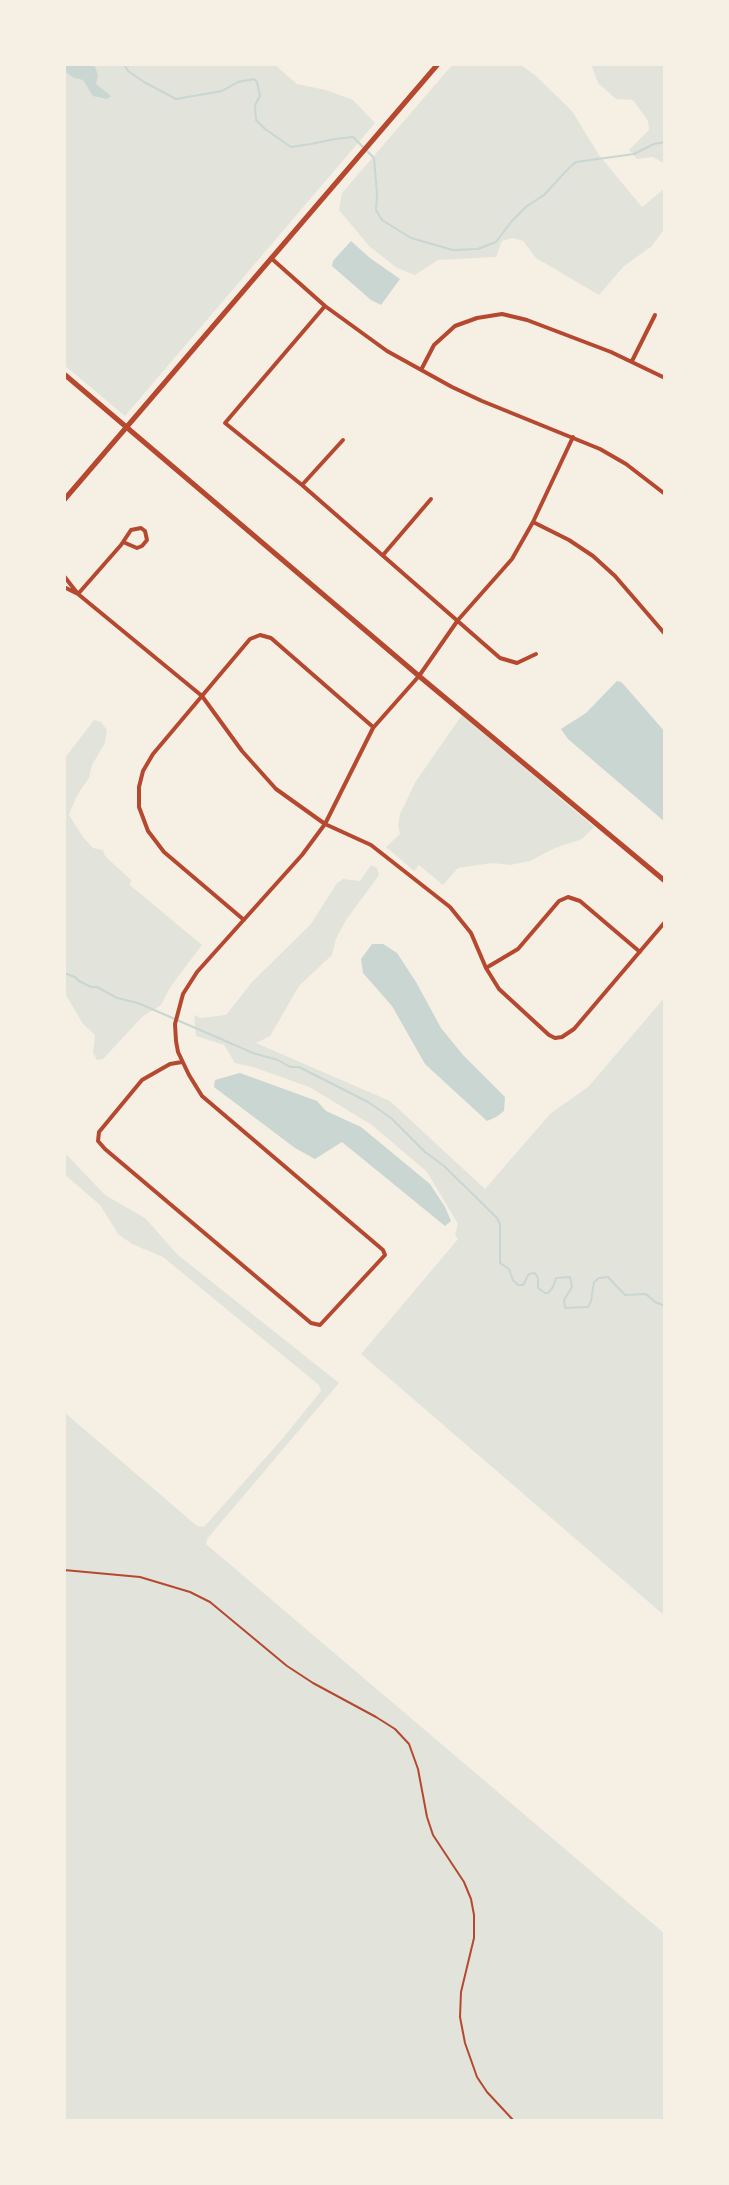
<!DOCTYPE html>
<html>
<head>
<meta charset="utf-8">
<style>
  body { margin:0 }
  #map { position:relative; width:729px; height:2185px; overflow:hidden; background:#f6efe4; font-family:"Open Sans",sans-serif }
  canvas { display:block }
  .frame { position:absolute; inset:0; border:66px solid #f6efe4; pointer-events:none }
</style>
</head>
<body>
<div id="map">
<canvas width="729" height="2185"></canvas>
<div class="frame"></div>
</div>
<script>
const ctx = document.querySelector('canvas').getContext('2d');
ctx.lineJoin = 'round';
function fill(path, color) {
  ctx.fillStyle = color;
  ctx.fill(path, 'evenodd');
}
function shape(rows) {
  const path = new Path2D();
  for (const r of rows) {
    path.moveTo(r[0], r[1]);
    for (let i = 2; i < r.length; i += 2) path.lineTo(r[i], r[i + 1]);
  }
  return path;
}
function stroke(path, color, width, dash) {
  ctx.strokeStyle = color;
  ctx.lineWidth = width;
  ctx.lineCap = dash ? 'butt' : 'round';
  ctx.setLineDash(dash || []);
  ctx.stroke(path);
}
fill(shape([
  [64,64,274,64,297,84,326,90,353,100,375,123,125,416,64,365],
  [453,64,519,64,535,75,572,111,599,155,642,207,665,188,665,228,652,246,624,266,599,295,536,258,523,241,513,238,502,241,496,257,438,260,415,275,397,268,369,246,339,210,342,193],
  [591,64,665,64,665,164,653,157,637,159,629,150,649,130,648,121,633,100,616,99,598,83],
  [462,715,594,827,582,839,555,848,530,861,510,865,492,863,458,868,443,885,419,865,414,871,386,847,400,834,398,825,400,814,416,781],
  [94,720,101,722,107,730,105,743,92,765,89,778,76,797,69,815,83,837,93,848,103,850,105,856,131,880,130,885,202,945,171,986,161,1005,142,1017,103,1059,97,1060,93,1053,95,1035,83,1024,64,992,64,759],
  [371,865,377,868,379,875,346,920,336,939,332,955,299,986,270,1036,256,1043,390,1101,485,1189,550,1114,589,1086,665,997,665,1616,361,1354,458,1239,455,1235,458,1224,427,1172,372,1125,321,1094,309,1087,253,1067,235,1063,224,1045,196,1036,194,1015,201,1018,226,1015,252,982,311,924,337,883,343,879,360,881],
  [64,1152,105,1195,145,1218,178,1255,339,1383,207,1539,206,1544,665,1934,665,2121,64,2121,64,1412,197,1526,204,1527,283,1438,321,1391,319,1385,163,1257,132,1244,118,1234,100,1205,64,1174]
]), '#e2e4dc');
fill(shape([
  [64,64,94,64,98,75,96,84,111,96,107,99,93,96,83,80,74,78,67,73],
  [351,241,370,258,400,279,381,305,371,300,332,266,333,261],
  [617,681,621,682,625,686,665,732,665,822,568,739,561,729,586,713],
  [372,944,383,944,397,953,416,982,441,1028,463,1055,505,1097,504,1111,496,1117,487,1121,425,1064,392,1006,363,973,361,959],
  [240,1073,317,1101,326,1111,361,1127,430,1184,445,1207,451,1221,445,1226,342,1142,315,1159,295,1148,214,1087,215,1080]
]), '#c9d6d2');
stroke(shape([
  [124,64,128,71,144,82,176,99,222,91,238,82,254,79,257,82,260,96,255,105,256,120,265,129,291,147,311,144,335,139,353,137,374,158,377,194,376,210,382,220,411,238,453,250,478,249,496,242,511,222,527,206,544,195,568,169,576,162,634,154,654,144,665,142],
  [64,973,75,977,79,981,91,987,97,987,117,998,138,1003,253,1053,278,1060,290,1067,299,1067,368,1102,391,1118,425,1152,444,1166,497,1218,500,1224,500,1263,509,1269,513,1280,518,1285,523,1285,529,1274,535,1273,538,1278,538,1288,545,1293,548,1293,553,1287,556,1278,570,1277,572,1287,564,1300,565,1308,588,1307,591,1301,594,1282,599,1278,608,1277,625,1295,646,1294,655,1302,665,1306]
]), '#c9d6d2', 2);
stroke(shape([
  [64,1570,140,1577,190,1592,210,1602,287,1666,313,1683,376,1717,395,1729,409,1744,418,1769,427,1817,433,1835,464,1882,471,1899,474,1915,474,1938,461,1992,460,2017,465,2043,477,2077,487,2092,514,2121]
]), '#b5482f', 2);
stroke(shape([
  [271,258,325,306,387,351,452,387,482,401,600,449,626,464,665,494],
  [325,306,225,423,302,485,500,658,517,663,536,654],
  [632,361,655,315],
  [421,370,434,345,455,326,477,318,502,314,527,320,611,352,665,378],
  [302,485,343,440],
  [533,522,569,540,593,556,615,576,665,634],
  [383,555,431,499],
  [64,576,78,594,202,696,242,751,276,789,325,824,371,845,450,907,471,933,486,968,499,989,549,1035,555,1038,562,1037,574,1029,665,922],
  [64,587,76,593],
  [78,594,121,545,131,530,141,528,145,531,147,540,142,546,137,548,123,542],
  [244,920,164,852,148,831,139,807,139,787,143,771,153,754,250,639,260,635,271,638,373,727],
  [486,968,518,949,559,901,568,897,580,901,640,952],
  [182,1062,170,1064,142,1080,99,1132,98,1141,105,1149,311,1323,320,1325,385,1255,383,1250,202,1096,189,1075,178,1052,176,1041,175,1024,183,994,197,972,302,855,325,824,373,728,419,676,458,620,512,559,533,522,573,437]
]), '#b5482f', 4);
stroke(shape([
  [64,374,419,676,665,881],
  [64,500,438,64]
]), '#b5482f', 5);
</script>
</body>
</html>
